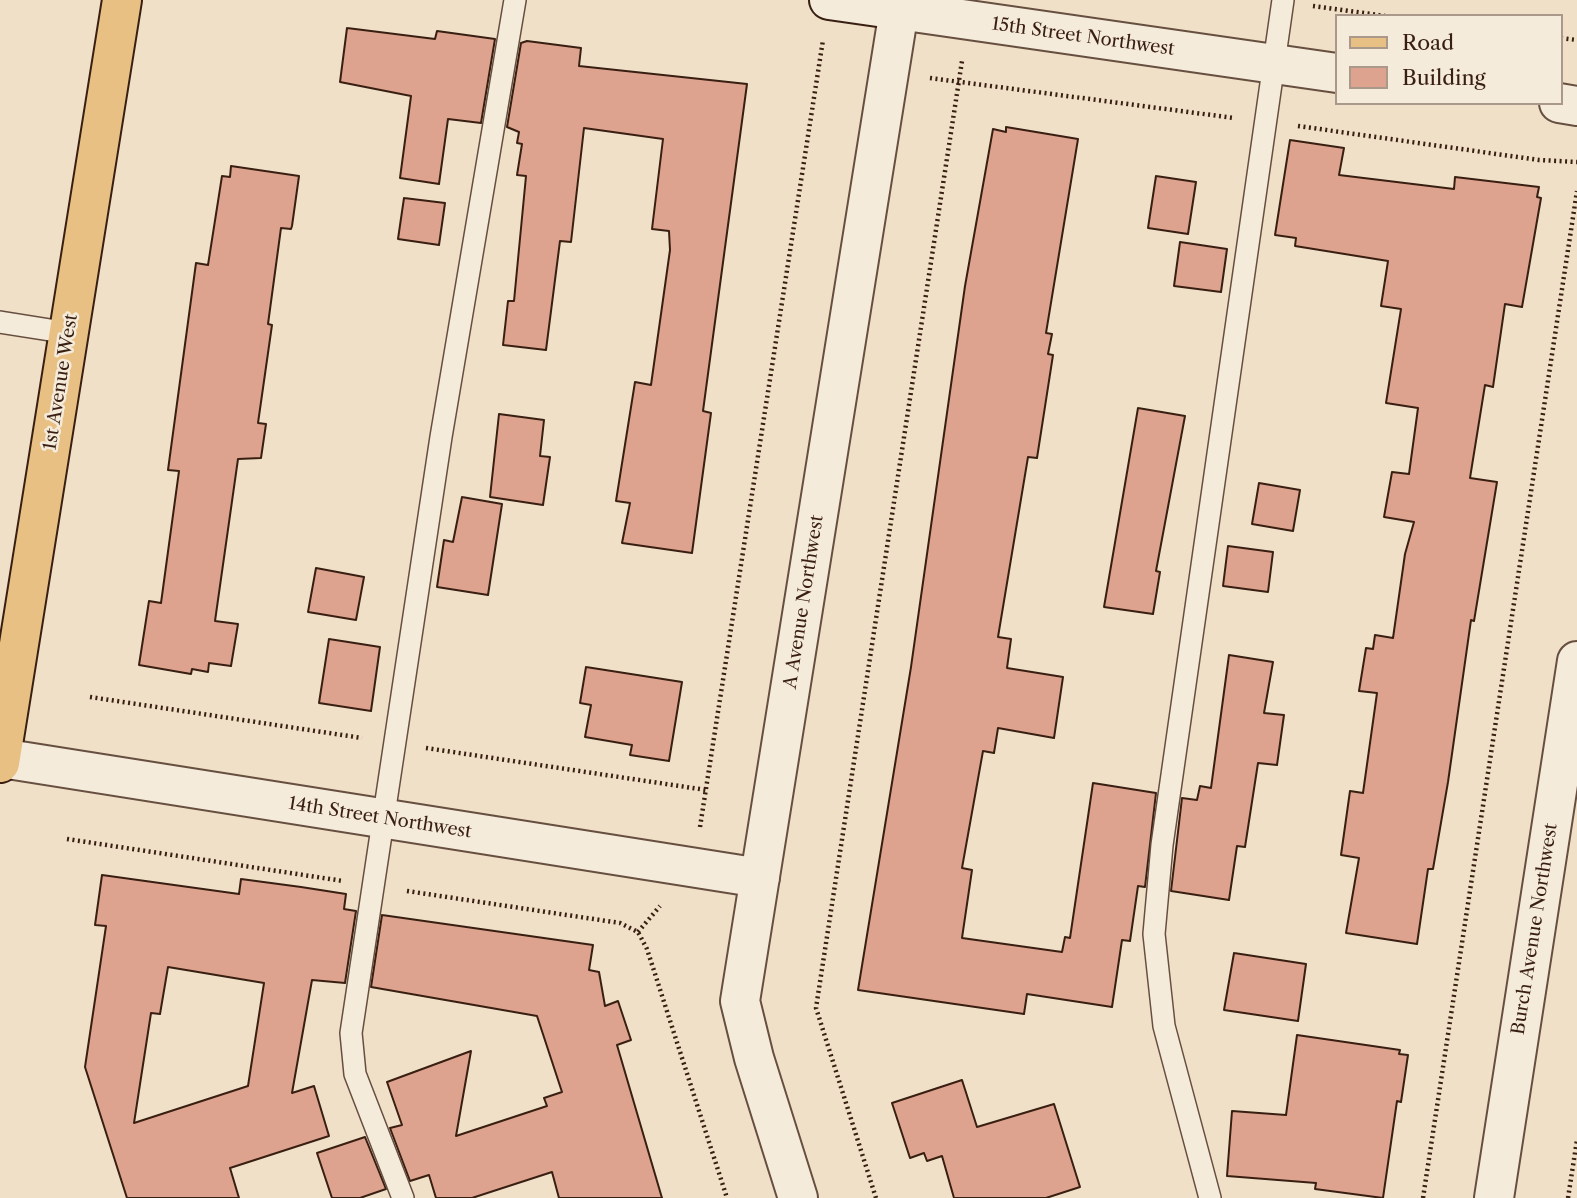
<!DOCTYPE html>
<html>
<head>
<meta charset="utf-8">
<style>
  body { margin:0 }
  #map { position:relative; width:1577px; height:1198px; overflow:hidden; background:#f0e0c8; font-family:"Libre Caslon Text",serif }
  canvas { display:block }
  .legend { position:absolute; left:1335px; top:14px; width:228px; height:91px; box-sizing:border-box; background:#f5ebdb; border:2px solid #aa998b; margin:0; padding:9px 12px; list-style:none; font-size:21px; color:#391f12 }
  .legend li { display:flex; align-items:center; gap:14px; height:35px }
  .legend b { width:35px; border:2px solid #aa998b }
</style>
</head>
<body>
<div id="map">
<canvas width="1577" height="1198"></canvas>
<ul class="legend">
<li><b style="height:9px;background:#e8c084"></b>Road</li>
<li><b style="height:19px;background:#dda38e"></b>Building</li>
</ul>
</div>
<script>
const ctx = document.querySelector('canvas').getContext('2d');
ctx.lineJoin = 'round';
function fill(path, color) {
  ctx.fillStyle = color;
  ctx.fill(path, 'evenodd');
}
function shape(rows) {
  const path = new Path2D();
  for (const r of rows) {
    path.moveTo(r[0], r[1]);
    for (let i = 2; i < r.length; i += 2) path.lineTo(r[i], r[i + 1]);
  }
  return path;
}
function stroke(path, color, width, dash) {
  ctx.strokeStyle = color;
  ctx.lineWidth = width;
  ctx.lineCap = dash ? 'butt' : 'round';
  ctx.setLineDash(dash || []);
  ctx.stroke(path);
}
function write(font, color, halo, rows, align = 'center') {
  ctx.font = font + ' "Libre Caslon Text",serif';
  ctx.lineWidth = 5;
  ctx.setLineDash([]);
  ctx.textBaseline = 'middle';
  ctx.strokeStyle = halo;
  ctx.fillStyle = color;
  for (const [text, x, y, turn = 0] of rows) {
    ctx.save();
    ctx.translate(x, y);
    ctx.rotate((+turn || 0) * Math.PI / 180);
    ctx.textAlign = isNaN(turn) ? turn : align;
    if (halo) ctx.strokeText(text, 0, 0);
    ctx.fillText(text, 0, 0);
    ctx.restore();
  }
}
const building = shape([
  [347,28,435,39,437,31,495,39,481,123,448,119,439,184,400,178,411,96,340,82,347,28],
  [527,41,581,48,579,66,747,84,703,411,711,413,692,553,622,543,630,503,616,501,635,382,651,385,670,250,669,231,652,229,663,139,584,128,571,242,560,241,546,350,503,345,508,301,514,301,526,176,517,175,522,144,517,143,519,132,507,127,521,43,527,41],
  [1006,127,1078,139,1046,333,1052,334,1048,354,1053,355,1037,458,1028,457,998,637,1011,639,1007,668,1063,677,1054,738,998,728,994,753,983,751,962,868,972,870,962,938,1062,952,1065,937,1070,938,1093,783,1156,793,1145,887,1138,886,1130,941,1122,940,1112,1007,1027,994,1024,1014,858,990,911,667,965,286,993,129,1006,132,1006,127],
  [1290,140,1344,148,1339,175,1454,189,1455,177,1539,187,1537,197,1541,198,1522,307,1505,304,1493,387,1485,385,1470,478,1497,482,1474,621,1471,620,1448,782,1433,869,1428,869,1417,944,1346,933,1359,858,1341,855,1350,791,1363,793,1377,693,1359,691,1366,648,1373,649,1375,635,1393,638,1405,554,1414,522,1384,517,1392,472,1409,474,1418,408,1386,403,1401,309,1381,306,1388,261,1295,246,1296,238,1275,235,1290,140],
  [231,166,299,176,292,226,291,229,281,228,268,324,272,325,258,423,266,424,261,458,238,459,215,621,238,624,231,666,209,663,208,672,192,669,191,674,139,665,149,601,161,603,179,471,168,470,196,263,208,265,222,176,230,177,231,166],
  [1156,176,1196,182,1188,234,1148,228,1156,176],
  [404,198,445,203,439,245,398,239,404,198],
  [1180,242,1227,249,1221,292,1174,286,1180,242],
  [1138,408,1185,416,1156,571,1160,572,1153,614,1104,607,1138,408],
  [499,414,544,420,540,456,550,457,543,505,490,497,499,414],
  [1259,483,1300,490,1293,531,1252,524,1259,483],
  [462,497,502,504,488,595,437,587,444,540,453,542,462,497],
  [1228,546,1273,552,1268,592,1223,586,1228,546],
  [316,568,364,577,356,620,308,612,316,568],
  [329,639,380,647,371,711,319,703,329,639],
  [1229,655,1273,662,1264,713,1284,715,1277,765,1258,763,1245,847,1237,846,1229,900,1171,891,1182,798,1197,800,1200,786,1211,788,1229,655],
  [586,667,682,682,669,761,630,755,632,745,585,737,591,705,580,703,586,667],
  [102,875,239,894,241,879,301,887,346,894,344,909,356,911,345,983,312,980,292,1093,314,1086,329,1136,230,1168,239,1198,127,1198,85,1067,106,926,95,925,102,875],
  [168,967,264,983,248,1086,134,1123,151,1013,160,1014,168,967],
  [382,915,593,945,589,970,599,972,605,1006,618,1001,631,1040,617,1045,662,1198,559,1198,552,1172,472,1198,436,1198,429,1175,410,1181,390,1128,402,1125,387,1082,471,1051,456,1136,547,1106,544,1098,562,1092,537,1016,371,987,382,915],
  [1234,953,1306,964,1298,1021,1224,1010,1234,953],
  [1297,1035,1400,1050,1399,1054,1408,1055,1401,1102,1397,1101,1383,1198,1315,1189,1316,1183,1227,1176,1232,1111,1286,1115,1297,1035],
  [962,1080,977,1127,1054,1104,1080,1187,1046,1198,954,1198,942,1156,927,1161,924,1153,910,1158,892,1103,962,1080],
  [365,1137,386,1189,360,1198,332,1198,317,1153,365,1137]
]);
fill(building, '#dda38e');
stroke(building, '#391f12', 2);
const lane = shape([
  [0,322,69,333],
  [403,1198,355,1074,351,1033,441,437,515,0],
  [1210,1198,1164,1026,1154,934,1162,845,1283,0]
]);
const street = shape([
  [1559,103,1577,106],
  [1,758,760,878],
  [798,1198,754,1058,740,1001,899,10,1337,73],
  [1494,1198,1577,661]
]);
const secondary = shape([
  [829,0,899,10,900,0]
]);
const primary = shape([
  [0,763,122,0]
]);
stroke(lane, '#674f40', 24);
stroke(street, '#674f40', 42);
stroke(secondary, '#391f12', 42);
stroke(primary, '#391f12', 42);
stroke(shape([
  [1313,6,1385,16],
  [1561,38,1577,40],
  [930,78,1234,118],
  [1298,126,1539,160,1577,162],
  [90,697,362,738],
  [426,748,706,790],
  [700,827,823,40],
  [67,839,343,881],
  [407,891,620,923,638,932,647,949,727,1198],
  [638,932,660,906],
  [876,1198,816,1008,962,61],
  [1423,1198,1577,191],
  [1568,1198,1577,1140]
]), '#391f12', 4.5, [2, 3.5]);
stroke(lane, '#f5ebdb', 21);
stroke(street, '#f5ebdb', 38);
stroke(secondary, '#f5ebdb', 38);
stroke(primary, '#e8c084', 38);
write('18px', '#391f12', '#f5ebdb', [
  ["15th Street Northwest",1083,37,8],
  ["1st Avenue West",61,382,-81],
  ["A Avenue Northwest",804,602,-81],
  ["14th Street Northwest",380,818,9],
  ["Burch Avenue Northwest",1535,929,-81]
]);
</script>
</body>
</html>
